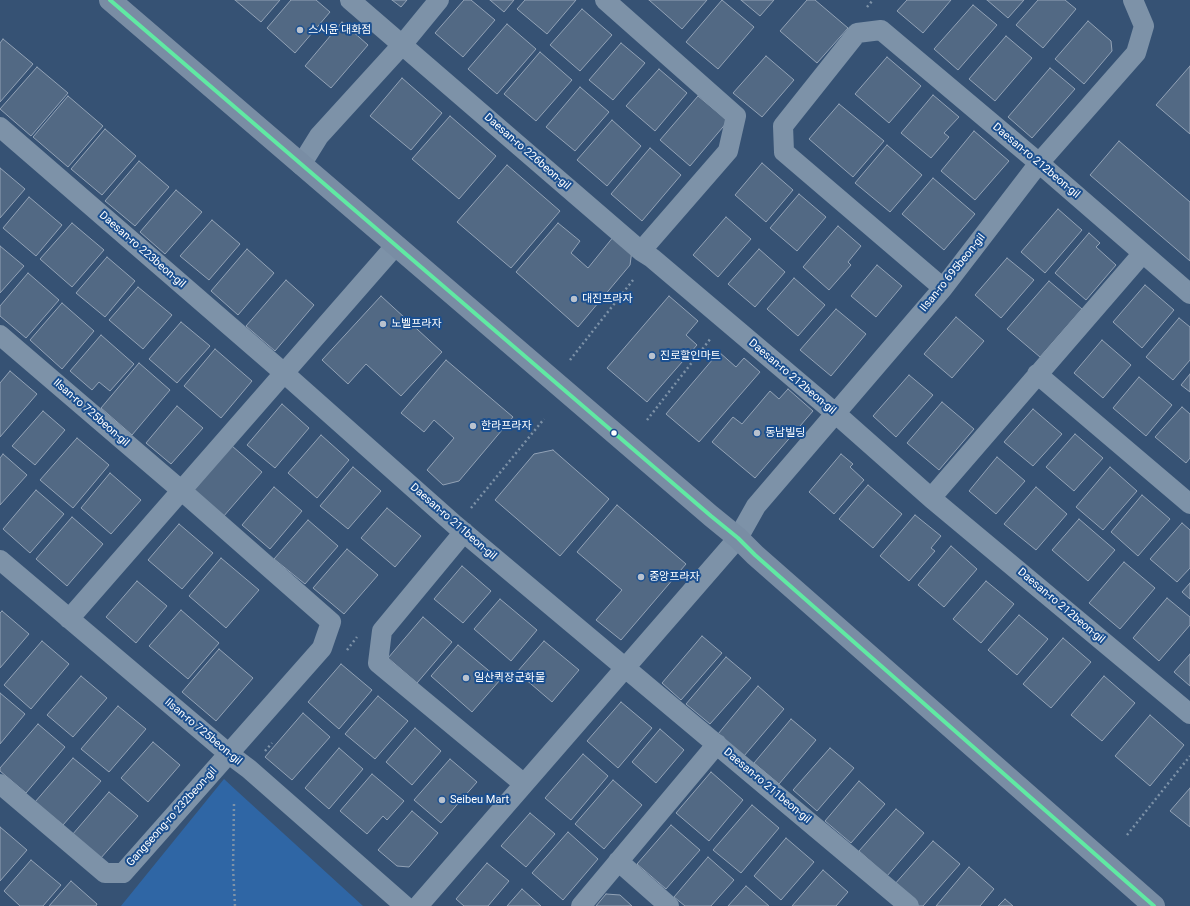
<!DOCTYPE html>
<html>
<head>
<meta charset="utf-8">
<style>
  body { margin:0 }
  canvas { display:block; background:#365274 }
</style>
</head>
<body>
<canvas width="1190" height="906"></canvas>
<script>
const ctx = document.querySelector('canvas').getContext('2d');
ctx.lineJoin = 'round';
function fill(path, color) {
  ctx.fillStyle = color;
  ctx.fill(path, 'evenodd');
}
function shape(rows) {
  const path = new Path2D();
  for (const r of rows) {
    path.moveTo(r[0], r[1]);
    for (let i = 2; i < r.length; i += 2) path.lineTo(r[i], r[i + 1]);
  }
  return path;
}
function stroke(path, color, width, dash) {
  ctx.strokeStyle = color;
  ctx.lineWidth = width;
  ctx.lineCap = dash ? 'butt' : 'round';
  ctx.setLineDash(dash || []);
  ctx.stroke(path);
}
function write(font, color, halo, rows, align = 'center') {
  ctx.font = font + ' Roboto,"Noto Sans KR",sans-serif';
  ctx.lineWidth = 4;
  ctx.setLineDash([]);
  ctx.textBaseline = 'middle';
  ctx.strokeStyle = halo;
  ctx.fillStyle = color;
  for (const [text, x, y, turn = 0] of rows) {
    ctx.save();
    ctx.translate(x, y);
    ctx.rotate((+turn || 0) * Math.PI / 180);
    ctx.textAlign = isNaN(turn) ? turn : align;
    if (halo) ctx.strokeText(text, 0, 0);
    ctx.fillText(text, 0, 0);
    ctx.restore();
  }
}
fill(shape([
  [224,779,238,792,363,906,121,906]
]), '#2f66a5');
const building = shape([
  [235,0,280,0,261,22,235,0],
  [291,0,316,0,330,12,295,53,267,28,291,0],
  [392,0,407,0,401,7,392,0],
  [464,0,471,0,495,20,463,57,435,33,464,0],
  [490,0,514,0,504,12,490,0],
  [525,0,576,0,547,34,517,9,525,0],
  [649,0,707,0,682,29,649,0],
  [722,0,754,27,718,69,686,42,722,0],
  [741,0,774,0,760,16,741,0],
  [807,0,815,0,848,28,817,63,780,31,807,0],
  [907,0,951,0,923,33,897,11,907,0],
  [987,0,1024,0,1008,18,987,0],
  [1038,0,1065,0,1076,9,1043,48,1016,25,1038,0],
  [973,5,997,25,958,70,934,49,973,5],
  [582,9,612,35,580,71,550,45,582,9],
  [1088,21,1111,41,1112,51,1084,84,1055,59,1088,21],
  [342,22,368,45,331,88,305,66,342,22],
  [507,24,536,49,497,94,468,69,507,24],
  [1006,36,1032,58,995,101,969,79,1006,36],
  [3,39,33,64,0,102,0,43,3,39],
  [621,43,645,63,613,100,589,80,621,43],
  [540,52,572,80,536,121,504,94,540,52],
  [766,56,794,80,762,117,733,93,766,56],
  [887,57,921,86,889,123,855,94,887,57],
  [1190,66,1190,134,1156,105,1190,66],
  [37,67,68,93,31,136,0,109,37,67],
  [1050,68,1075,89,1032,138,1008,117,1050,68],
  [659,69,687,93,655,131,626,106,659,69],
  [402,78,442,113,411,150,370,116,402,78],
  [580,87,609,112,575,151,546,127,580,87],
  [933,95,959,117,944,133,949,137,931,158,901,133,933,95],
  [68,96,103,126,68,167,33,137,68,96],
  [698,96,728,121,690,166,660,140,698,96],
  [839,104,884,141,853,177,809,139,839,104],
  [450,116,496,156,459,199,412,159,450,116],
  [612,120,641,146,607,186,577,160,612,120],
  [105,129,136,156,102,195,71,169,105,129],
  [974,131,1009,161,975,200,941,171,974,131],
  [1119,141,1190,202,1190,261,1090,175,1119,141],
  [887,145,922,175,890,212,855,183,887,145],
  [650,148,681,175,642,221,611,194,650,148],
  [139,161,169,187,135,226,105,201,139,161],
  [762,163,793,190,766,222,735,195,762,163],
  [507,165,560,211,511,268,457,222,507,165],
  [0,168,25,189,0,218,0,168],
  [933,178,975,214,944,250,902,214,933,178],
  [176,190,202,212,165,254,140,232,176,190],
  [799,194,826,217,797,251,770,228,799,194],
  [29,197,62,225,36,256,3,228,29,197],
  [1058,209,1082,230,1045,273,1021,252,1058,209],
  [726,217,751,239,718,277,693,255,726,217],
  [212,220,240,244,209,280,180,256,212,220],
  [72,223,104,250,72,287,40,259,72,223],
  [558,223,580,241,571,253,588,268,614,236,632,250,630,265,578,327,516,272,558,223],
  [838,226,861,246,848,262,851,265,829,290,803,267,838,226],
  [1089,233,1100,243,1096,247,1116,265,1086,300,1055,273,1089,233],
  [0,246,24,266,0,293,0,246],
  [247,249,274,273,238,315,211,291,247,249],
  [759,249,785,272,755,307,728,284,759,249],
  [107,257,135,281,105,317,76,293,107,257],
  [1007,258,1034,280,1001,318,975,295,1007,258],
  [877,265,902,286,876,317,851,296,877,265],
  [28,273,59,300,26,338,0,316,0,306,28,273],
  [794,278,825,305,798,336,767,309,794,278],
  [286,280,314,305,275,351,246,326,286,280],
  [1049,281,1082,309,1040,357,1007,329,1049,281],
  [1145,285,1174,310,1142,348,1113,322,1145,285],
  [138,287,172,315,143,349,109,320,138,287],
  [381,296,442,352,401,396,366,364,348,384,322,360,381,296],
  [669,296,698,321,686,335,697,345,647,402,607,368,669,296],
  [62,303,94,331,62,369,30,340,62,303],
  [836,309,866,334,831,376,800,350,836,309],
  [956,317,984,341,952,378,924,354,956,317],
  [1179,318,1190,327,1190,360,1173,380,1146,357,1179,318],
  [181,322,210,346,177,383,149,359,181,322],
  [101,335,134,364,110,391,99,382,92,390,70,371,101,335],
  [1102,340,1131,365,1103,398,1074,373,1102,340],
  [215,349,252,381,221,418,184,386,215,349],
  [719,352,736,367,744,358,760,372,699,442,666,414,719,352],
  [446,360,513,417,459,481,443,485,427,470,454,438,434,420,424,432,401,413,446,360],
  [139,363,170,390,132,435,101,408,139,363],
  [10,371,37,394,0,437,0,383,10,371],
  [1190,374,1190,392,1181,385,1190,374],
  [909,375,933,395,896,437,873,416,909,375],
  [1139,377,1172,405,1146,436,1113,408,1139,377],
  [788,389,813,411,755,478,712,442,733,417,742,424,770,391,779,399,788,389],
  [942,402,974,429,939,470,907,443,942,402],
  [282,404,309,428,275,468,247,445,282,404],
  [177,406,203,428,171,464,146,443,177,406],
  [1182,407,1190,414,1190,458,1186,463,1155,437,1182,407],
  [1033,409,1062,434,1033,466,1004,442,1033,409],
  [43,411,65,430,35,465,12,446,43,411],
  [1075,434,1103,458,1074,491,1046,467,1075,434],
  [321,435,349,460,317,498,288,473,321,435],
  [77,438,109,465,73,508,40,480,77,438],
  [232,446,262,472,223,517,193,491,232,446],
  [553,450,609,499,560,556,495,500,534,454,553,450],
  [3,454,27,475,0,505,0,458,3,454],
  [841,454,853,464,850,467,864,480,834,514,809,492,841,454],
  [997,457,1025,481,996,514,969,491,997,457],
  [353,467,381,491,348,529,320,506,353,467],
  [1110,467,1137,491,1103,530,1076,507,1110,467],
  [110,473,141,500,111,534,81,508,110,473],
  [868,485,902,514,873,548,839,519,868,485],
  [274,487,302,511,270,549,242,525,274,487],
  [1036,487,1067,514,1036,550,1004,524,1036,487],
  [36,490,64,514,30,553,3,529,36,490],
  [1142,495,1170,519,1138,556,1111,532,1142,495],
  [617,505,686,564,621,640,596,620,622,590,577,552,617,505],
  [387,508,421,536,395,567,361,538,387,508],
  [915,515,941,536,931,548,935,551,909,581,880,556,915,515],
  [72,517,103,544,67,586,36,559,72,517],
  [1079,519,1115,550,1088,581,1052,550,1079,519],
  [308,520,338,546,305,584,274,559,308,520],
  [1182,523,1190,530,1190,568,1177,582,1150,559,1182,523],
  [179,524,213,553,182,589,148,560,179,524],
  [951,546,977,569,944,607,918,585,951,546],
  [347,549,378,575,344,614,313,588,347,549],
  [221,558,259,590,226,628,189,596,221,558],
  [1124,562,1155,588,1120,629,1089,603,1124,562],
  [462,566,491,591,463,623,434,599,462,566],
  [137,581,167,606,136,643,106,617,137,581],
  [986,581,1014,604,981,643,953,619,986,581],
  [1190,583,1190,599,1182,592,1190,583],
  [1167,598,1190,617,1190,625,1159,661,1133,638,1167,598],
  [500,599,537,630,511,661,474,629,500,599],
  [181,610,219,643,188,679,149,646,181,610],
  [2,611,29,634,0,668,0,613,2,611],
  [1019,615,1048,639,1017,675,988,650,1019,615],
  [423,617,452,642,417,683,388,658,423,617],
  [702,636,722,653,681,700,662,683,702,636],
  [1063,638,1091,662,1051,708,1023,684,1063,638],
  [42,641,69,664,31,709,4,685,42,641],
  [544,641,579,670,552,702,517,672,544,641],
  [458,645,500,680,472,712,431,676,458,645],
  [219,649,253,678,216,721,182,692,219,649],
  [1190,654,1190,686,1174,672,1190,654],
  [726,657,751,678,710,724,686,704,726,657],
  [341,664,372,690,339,729,308,702,341,664],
  [81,676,107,698,73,737,47,715,81,676],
  [1104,676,1135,703,1102,741,1071,715,1104,676],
  [758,686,784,709,744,756,718,734,758,686],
  [0,693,25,714,0,744,0,693],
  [378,696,408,721,375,759,345,734,378,696],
  [621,702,652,728,618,768,587,741,621,702],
  [118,706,146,729,109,772,81,749,118,706],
  [303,713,330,737,292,780,265,757,303,713],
  [1150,715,1184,745,1150,786,1115,756,1150,715],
  [791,719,816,740,779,784,754,763,791,719],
  [38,724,65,747,26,793,0,771,0,768,38,724],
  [415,728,441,751,412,785,386,762,415,728],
  [660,729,684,750,656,783,632,762,660,729],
  [153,742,180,765,148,802,121,778,153,742],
  [339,748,363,769,329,809,305,788,339,748],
  [830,748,854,768,817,811,793,790,830,748],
  [583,754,608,776,571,820,545,798,583,754],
  [73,758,101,781,63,825,35,802,73,758],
  [450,759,477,782,441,823,414,800,450,759],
  [711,772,743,800,709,841,676,813,711,772],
  [372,774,404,801,387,820,383,816,367,834,340,811,372,774],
  [613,780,642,805,604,849,575,824,613,780],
  [859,781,885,804,851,843,825,821,859,781],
  [1190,788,1190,827,1170,811,1190,788],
  [109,792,138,816,100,859,72,835,109,792],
  [752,805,779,828,741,873,713,850,752,805],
  [896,809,924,833,887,876,859,851,896,809],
  [412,811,438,833,409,867,397,866,378,850,412,811],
  [530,813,555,834,526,867,501,846,530,813],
  [671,825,700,850,666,889,637,864,671,825],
  [0,827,27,850,0,881,0,827],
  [568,832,598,859,563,900,532,873,568,832],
  [786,838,814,862,781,900,754,876,786,838],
  [933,841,960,864,923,906,919,906,894,885,933,841],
  [708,857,734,880,711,906,685,906,674,897,708,857],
  [31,860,61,885,43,906,20,906,4,891,31,860],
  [487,863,509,881,488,906,464,906,456,899,487,863],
  [969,867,994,889,980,906,936,906,969,867],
  [823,870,848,892,836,906,792,906,823,870],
  [71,881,97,904,96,906,49,906,71,881],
  [746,886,769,906,728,906,746,886],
  [522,889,541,906,507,906,522,889],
  [606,894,620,895,632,906,596,906,606,894],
  [1005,899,1013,906,998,906,1005,899]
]);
fill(building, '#526984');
stroke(building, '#92a2b6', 1);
stroke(shape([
  [867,7,873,0],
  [570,360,633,280],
  [647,420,711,338],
  [471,508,544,419],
  [347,650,357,637],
  [265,751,272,743],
  [234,804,233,868,235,906],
  [1127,835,1190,756]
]), '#7d92a8', 2.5, [2, 3]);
stroke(shape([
  [350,0,641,251,652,258,835,413,931,498,1190,714],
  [605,0,736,116,728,151,641,251],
  [0,127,284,373,455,525,909,906],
  [301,165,319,136,402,45,439,0],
  [943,288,784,152,783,126,857,33,881,30,1039,163,1190,294],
  [0,335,182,491,331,622,322,648,123,873,105,873,0,784],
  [1037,374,1190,504],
  [931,498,1143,253],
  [464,532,382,631,378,663,524,784],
  [0,560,229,754,249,769,405,906],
  [69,619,396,245],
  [618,861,669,906],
  [418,906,738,538,756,506,943,288,1039,163,1136,53,1144,26,1133,0],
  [581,906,717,744]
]), '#7d92a8', 20);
stroke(shape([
  [110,0,711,516,738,538,755,555,1154,906]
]), '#798da4', 22);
stroke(shape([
  [110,0,711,516,738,538,755,555,1154,906]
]), '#60e9a3', 4);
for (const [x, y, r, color] of [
  [300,30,4,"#b9c2ce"],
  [574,299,4,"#b9c2ce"],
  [383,324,4,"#b9c2ce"],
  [652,356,4,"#b9c2ce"],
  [473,426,4,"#b9c2ce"],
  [614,433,3.5,"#fff"],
  [757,433,4,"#b9c2ce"],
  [641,577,4,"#b9c2ce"],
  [466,678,4,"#b9c2ce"],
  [442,800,4,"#b9c2ce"]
]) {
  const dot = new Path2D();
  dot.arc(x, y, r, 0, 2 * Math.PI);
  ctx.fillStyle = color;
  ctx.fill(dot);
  stroke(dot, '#1b4f8f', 1.5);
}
write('11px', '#fff', '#1b4f8f', [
  ["스시윤 대화점",308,30],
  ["대진프라자",582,299],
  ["노벨프라자",391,324],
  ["진로할인마트",660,356],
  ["한라프라자",481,426],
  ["동남빌딩",765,433],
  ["중앙프라자",649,577],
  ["일산퀵장군화물",474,678],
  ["Seibeu Mart",450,800]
], 'left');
write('11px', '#fff', '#1b4f8f', [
  ["Daesan-ro 226beon-gil",527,152,41],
  ["Daesan-ro 212beon-gil",1036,161,40],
  ["Daesan-ro 223beon-gil",142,250,41],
  ["Ilsan-ro 695beon-gil",953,273,-51],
  ["Daesan-ro 212beon-gil",792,377,40],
  ["Ilsan-ro 725beon-gil",91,413,41],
  ["Daesan-ro 211beon-gil",453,522,41],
  ["Daesan-ro 212beon-gil",1061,606,40],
  ["Ilsan-ro 725beon-gil",203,732,40],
  ["Daesan-ro 211beon-gil",767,786,40],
  ["Gangseong-ro 232beon-gil",172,817,-48]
]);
</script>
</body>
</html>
